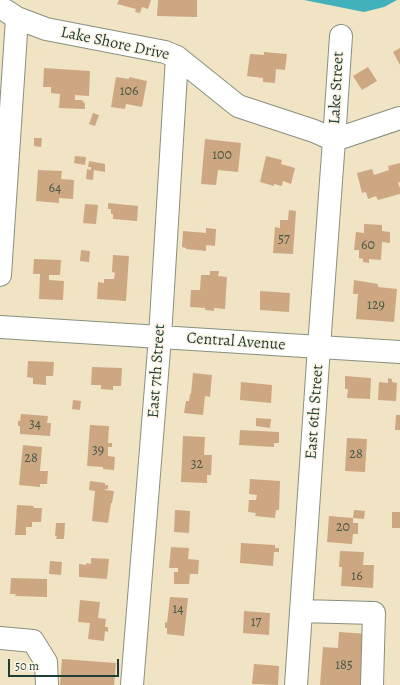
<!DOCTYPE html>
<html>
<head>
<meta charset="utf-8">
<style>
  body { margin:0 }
  #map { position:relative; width:400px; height:685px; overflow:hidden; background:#f0e4c5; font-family:Alegreya,serif }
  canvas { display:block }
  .scale { position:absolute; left:8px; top:659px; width:111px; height:18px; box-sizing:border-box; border:2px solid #1f3d34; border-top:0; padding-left:5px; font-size:12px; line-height:14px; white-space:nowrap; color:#1f3d34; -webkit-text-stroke:3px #fcf5e5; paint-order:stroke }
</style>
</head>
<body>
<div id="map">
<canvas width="400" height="685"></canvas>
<div class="scale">50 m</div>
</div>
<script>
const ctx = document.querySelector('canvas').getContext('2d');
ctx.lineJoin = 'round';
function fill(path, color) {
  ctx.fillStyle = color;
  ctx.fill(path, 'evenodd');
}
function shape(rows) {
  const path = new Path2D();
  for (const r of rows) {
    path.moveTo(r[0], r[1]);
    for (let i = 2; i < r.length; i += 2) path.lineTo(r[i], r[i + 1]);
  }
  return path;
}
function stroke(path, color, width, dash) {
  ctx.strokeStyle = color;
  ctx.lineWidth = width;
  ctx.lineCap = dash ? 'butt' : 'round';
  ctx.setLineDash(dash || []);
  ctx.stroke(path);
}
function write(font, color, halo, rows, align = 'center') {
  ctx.font = font + ' Alegreya,serif';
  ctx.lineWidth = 3;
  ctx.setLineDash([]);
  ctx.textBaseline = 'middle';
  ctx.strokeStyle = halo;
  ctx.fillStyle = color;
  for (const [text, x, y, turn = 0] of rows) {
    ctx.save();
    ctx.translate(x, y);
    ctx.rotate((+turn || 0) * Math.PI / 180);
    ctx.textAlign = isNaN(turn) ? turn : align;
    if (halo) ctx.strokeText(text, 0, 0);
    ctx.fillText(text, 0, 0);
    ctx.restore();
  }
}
fill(shape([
  [304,0,397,0,384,7,364,12]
]), '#41b1bb');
fill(shape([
  [119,0,151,0,148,9,142,7,140,13,135,12,136,9,117,4],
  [158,0,197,0,197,17,157,16],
  [400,48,400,65,393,52],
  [264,52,287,54,285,70,276,69,275,83,263,82,263,78,247,76,250,54,264,55],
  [368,67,377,81,362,90,353,76],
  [44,68,90,71,89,96,75,95,75,100,82,100,85,104,85,109,59,108,60,94,51,93,51,87,43,87],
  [116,77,129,79,129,77,147,81,142,107,126,104,125,109,111,107],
  [93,113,99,115,95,126,89,124],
  [34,138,42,138,41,147,34,146],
  [205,139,241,143,238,172,218,170,216,185,201,184],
  [75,156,86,157,85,165,74,163],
  [266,156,282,160,281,164,295,168,291,184,283,181,282,186,274,184,274,186,260,182],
  [89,161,105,164,105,172,94,170,93,180,86,179,87,169,91,170,91,167,88,167],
  [400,163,400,182,398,183,400,188,400,194,378,200,376,196,368,199,366,192,362,193,357,173,372,169,374,175,389,170,388,166],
  [38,170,62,171,61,179,74,180,73,199,59,198,59,203,36,201],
  [108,203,138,206,137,221,113,219,113,214,111,214,111,209,108,209],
  [85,204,98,205,96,224,83,223],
  [289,210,296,211,293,254,273,253,275,227,280,228,280,220,288,220],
  [364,224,382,225,382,231,390,232,390,243,382,242,381,260,369,259,369,263,363,262,363,259,359,258,359,250,354,250,356,232,364,233],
  [206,228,216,229,215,246,206,245,206,251,186,249,186,248,182,247,183,231,206,233],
  [81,250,90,251,89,262,80,261],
  [113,255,129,256,126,301,97,299,98,282,104,283,104,279,114,279,115,273,112,272],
  [34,259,61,260,60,275,49,275,49,280,64,281,63,300,39,299,40,274,33,274],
  [210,271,219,271,218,276,227,277,225,309,214,308,214,311,205,310,205,308,190,307,191,290,200,290,201,275,210,275],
  [354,280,378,284,378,287,397,289,394,322,356,319,358,294,353,294],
  [260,291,290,293,289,312,260,310],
  [28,361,54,362,53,376,46,376,46,385,33,384,33,378,27,377],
  [92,367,122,368,121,386,113,386,113,390,101,389,101,385,91,385],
  [193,373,212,375,210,397,205,396,203,415,184,413,186,401,189,401,190,394,191,394],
  [345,376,371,378,370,399,347,398,348,389,345,389],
  [388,378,392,379,392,382,397,383,396,401,378,400,379,382,388,383],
  [241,382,272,385,271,403,240,400],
  [73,400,81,401,80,410,72,409],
  [21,414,48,416,47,423,51,423,50,436,20,434,20,426,18,426,18,421,20,421],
  [396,415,400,415,400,430,395,430],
  [256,418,271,419,270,428,256,426],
  [90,425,109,426,108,443,112,443,112,447,108,447,108,456,115,457,114,470,103,469,103,467,87,466],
  [240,430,279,432,279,443,274,443,274,447,239,445],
  [183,436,205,437,204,455,212,455,211,475,207,475,207,483,181,482],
  [347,438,367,439,365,472,345,471],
  [23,445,42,447,40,471,48,471,47,484,40,484,40,487,19,485],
  [250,479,280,481,279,510,276,510,275,518,255,516,256,513,248,512,249,500,256,500,257,495,249,494],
  [90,481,105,483,105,485,108,485,108,489,105,489,105,490,114,491,112,503,111,503,108,523,92,521,95,491,89,490],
  [17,505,34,506,33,508,42,508,41,522,32,522,32,527,26,527,26,535,15,535],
  [175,510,190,511,189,533,174,532],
  [354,510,365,511,364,519,353,518],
  [392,512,400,512,400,528,392,528],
  [329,516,353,518,353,523,358,523,358,534,353,534,352,544,327,542],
  [56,523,65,523,64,539,56,539,57,536,55,536],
  [241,543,275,545,275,548,279,548,279,552,274,552,273,566,240,563],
  [171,547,189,548,188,559,199,560,198,574,190,574,189,584,174,584,174,572,178,572,178,568,169,568],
  [340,551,364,552,363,565,374,565,373,588,341,586,342,567,339,567],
  [91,558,109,559,107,579,79,577,79,564,86,565,87,563,91,564],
  [50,561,62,562,61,575,49,574],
  [11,578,47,579,47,597,15,596,16,594,10,594],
  [170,597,188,598,184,636,167,634,167,628,165,628,165,622,167,623],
  [80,600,100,602,98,618,106,619,105,627,108,627,108,632,105,631,104,641,88,639,90,623,78,622],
  [244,611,270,613,269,635,243,633],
  [339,632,368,634,365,685,320,685,323,647,338,648],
  [62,659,116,663,114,685,60,685],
  [254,664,279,666,278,685,252,684]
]), '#cda781');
const minor = shape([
  [0,7,17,18,46,29,165,52,177,57,238,106,314,131,334,140,400,118],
  [0,275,17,18],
  [0,327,400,352],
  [301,611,374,613,372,685],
  [0,638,33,641,46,662,47,685],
  [132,685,160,337,177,57],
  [296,685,319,347,334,140,341,36]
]);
stroke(minor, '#88907c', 24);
stroke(minor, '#fff', 22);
write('14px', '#4a5847', null, [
  ["106",129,92],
  ["100",222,156],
  ["64",55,189],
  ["57",284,240],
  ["60",368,246],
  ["129",376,306],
  ["34",35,425],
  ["39",98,451],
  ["28",356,455],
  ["28",31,459],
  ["32",197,465],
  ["20",343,528],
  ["16",357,577],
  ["14",178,610],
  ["17",256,623],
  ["185",344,666]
]);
write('16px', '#1f3d34', '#fcf5e5', [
  ["Lake Shore Drive",115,44,12],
  ["Lake Street",337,88,-87],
  ["Central Avenue",236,342,4],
  ["East 7th Street",157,371,-86],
  ["East 6th Street",315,412,-86]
]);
</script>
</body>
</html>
